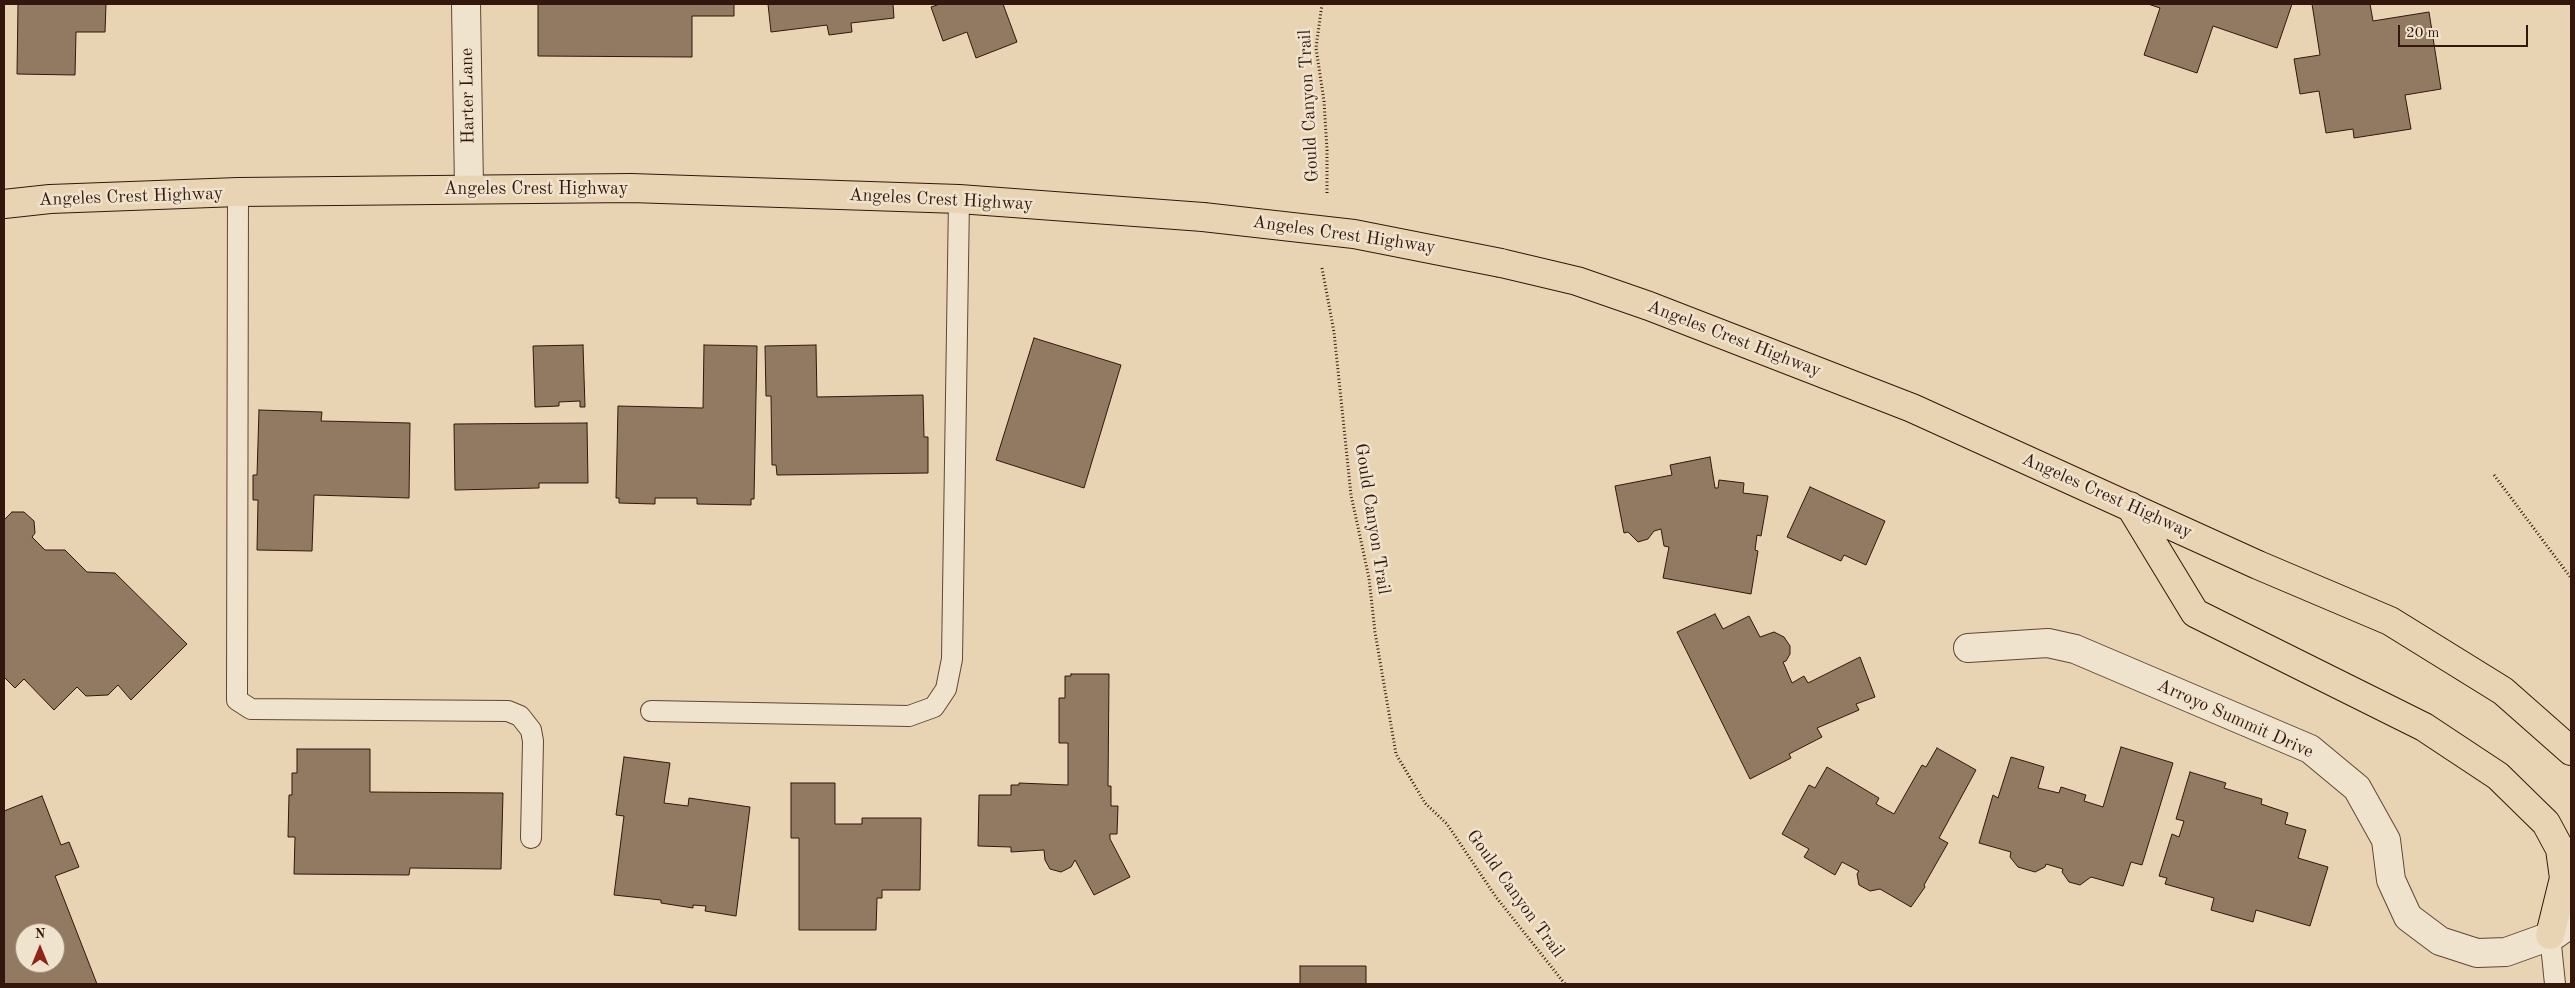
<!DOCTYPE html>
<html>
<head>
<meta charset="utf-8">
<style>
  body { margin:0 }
  #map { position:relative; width:2575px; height:988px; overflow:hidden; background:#e8d4b2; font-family:"Old Standard TT",serif }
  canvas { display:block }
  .frame { position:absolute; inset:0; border:5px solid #33170c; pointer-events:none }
  .north { position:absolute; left:15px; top:923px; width:50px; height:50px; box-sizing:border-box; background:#f0e3cd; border:1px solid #a49180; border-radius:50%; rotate:0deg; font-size:14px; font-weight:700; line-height:20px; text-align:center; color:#33170c }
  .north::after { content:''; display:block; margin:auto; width:18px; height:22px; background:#8f2418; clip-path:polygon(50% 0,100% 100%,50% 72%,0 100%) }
  .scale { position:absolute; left:2398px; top:25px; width:130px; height:22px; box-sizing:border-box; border:2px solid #33170c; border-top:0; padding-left:6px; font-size:15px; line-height:18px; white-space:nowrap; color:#33170c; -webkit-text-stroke:4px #f0e3cd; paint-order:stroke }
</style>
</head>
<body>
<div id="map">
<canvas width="2575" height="988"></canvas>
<div class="frame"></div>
<div class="north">N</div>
<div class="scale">20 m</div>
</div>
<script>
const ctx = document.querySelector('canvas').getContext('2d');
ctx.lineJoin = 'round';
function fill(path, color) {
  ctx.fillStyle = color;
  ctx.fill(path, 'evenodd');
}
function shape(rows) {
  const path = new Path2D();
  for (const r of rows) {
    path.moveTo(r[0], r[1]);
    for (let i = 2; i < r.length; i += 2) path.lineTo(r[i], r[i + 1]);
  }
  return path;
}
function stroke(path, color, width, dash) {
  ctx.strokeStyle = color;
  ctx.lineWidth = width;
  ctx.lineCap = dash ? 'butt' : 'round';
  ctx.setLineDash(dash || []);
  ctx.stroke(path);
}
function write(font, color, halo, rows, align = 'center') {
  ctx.font = font + ' "Old Standard TT",serif';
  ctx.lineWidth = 5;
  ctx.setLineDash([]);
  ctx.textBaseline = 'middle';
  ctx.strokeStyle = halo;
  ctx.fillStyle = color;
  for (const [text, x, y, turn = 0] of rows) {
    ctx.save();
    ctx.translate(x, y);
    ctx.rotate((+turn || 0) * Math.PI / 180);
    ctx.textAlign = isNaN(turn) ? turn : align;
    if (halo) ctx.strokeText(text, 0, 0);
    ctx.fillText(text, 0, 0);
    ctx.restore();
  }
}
const building = shape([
  [18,4,106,4,105,32,76,32,75,75,17,74,18,4],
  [538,4,734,4,734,16,692,16,692,57,538,56,538,4],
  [768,4,893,4,894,18,851,23,852,32,829,35,827,25,771,32,768,4],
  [940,4,1003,4,1017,42,976,58,967,32,943,41,931,7,940,4],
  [2148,4,2292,4,2277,48,2213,26,2197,73,2144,55,2160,8,2148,4],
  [2312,4,2370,4,2373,21,2429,12,2441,89,2405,95,2411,129,2354,138,2353,129,2326,133,2319,91,2300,94,2294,59,2320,55,2312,4],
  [1034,338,1121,365,1084,488,996,460,1034,338],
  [583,345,585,407,580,407,580,401,559,402,559,406,535,407,533,346,583,345],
  [704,345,757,346,754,499,751,499,751,505,697,504,697,498,655,498,655,504,619,503,619,498,616,498,618,406,703,408,704,345],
  [816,345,817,397,923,395,924,437,928,437,928,473,777,475,776,465,772,465,771,396,766,396,765,346,816,345],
  [259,410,322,412,321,421,410,423,409,498,314,495,312,551,257,550,258,500,253,500,253,475,257,475,259,410],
  [587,423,588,483,539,483,539,488,455,490,454,424,587,423],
  [1710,457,1715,488,1718,488,1719,480,1744,483,1743,493,1768,496,1761,536,1757,535,1755,550,1758,551,1751,594,1663,578,1669,547,1664,546,1661,529,1654,531,1648,539,1638,542,1628,532,1624,533,1615,486,1672,475,1670,465,1710,457],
  [1810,487,1885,521,1866,565,1844,555,1841,561,1787,537,1810,487],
  [12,512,24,512,34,521,35,533,32,537,45,550,65,550,87,572,115,573,187,644,131,700,118,685,108,695,86,696,77,687,54,710,24,679,15,688,4,677,4,520,12,512],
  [1715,614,1723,629,1749,616,1760,637,1774,632,1784,637,1790,646,1790,654,1786,661,1783,662,1792,683,1804,676,1808,683,1860,657,1875,697,1856,704,1859,710,1817,728,1822,737,1789,754,1791,758,1750,779,1677,632,1715,614],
  [1071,674,1109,674,1108,786,1111,786,1111,806,1118,806,1117,834,1110,834,1110,839,1130,877,1094,895,1075,860,1071,867,1061,872,1050,869,1045,860,1044,850,1011,852,1011,847,978,846,979,795,1011,795,1011,785,1019,785,1019,783,1068,785,1068,743,1059,743,1059,698,1065,698,1065,676,1071,676,1071,674],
  [2121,747,2173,763,2142,865,2131,862,2123,886,2091,877,2080,885,2069,882,2062,872,2063,869,2046,864,2045,867,2035,872,2018,867,2010,857,2011,852,1979,843,1993,795,1998,798,2011,757,2044,767,2038,788,2059,793,2061,787,2086,795,2084,801,2103,807,2121,747],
  [1937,748,1976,770,1939,838,1948,843,1924,885,1925,887,1911,907,1880,889,1870,891,1859,885,1857,874,1859,871,1842,862,1835,875,1804,857,1809,849,1782,834,1809,785,1815,788,1827,767,1879,798,1876,804,1894,814,1922,765,1926,767,1937,748],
  [297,749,370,749,370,792,503,793,501,869,410,868,409,875,294,874,295,837,288,837,289,795,292,795,292,773,297,773,297,749],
  [624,757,670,763,664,803,688,806,689,798,750,807,736,916,705,911,706,906,693,905,693,908,661,903,661,900,614,895,624,816,616,815,624,757],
  [2190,772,2226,783,2224,788,2262,799,2261,804,2288,813,2285,824,2306,830,2298,858,2328,867,2310,926,2256,910,2253,922,2211,910,2214,898,2165,884,2167,878,2159,876,2172,834,2179,837,2184,821,2176,819,2190,772],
  [791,783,835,783,835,824,862,824,862,818,921,818,920,890,882,890,882,898,877,898,876,930,799,930,799,838,791,838,791,783],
  [42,796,61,845,69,842,79,867,55,876,97,984,4,984,4,811,42,796],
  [25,933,55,933,55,963,25,963,25,933],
  [1300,966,1366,966,1366,984,1300,984,1300,966]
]);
fill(building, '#917962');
stroke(building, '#33170c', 1);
const service = shape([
  [238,192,237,700,251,709,508,711,520,716,531,730,533,741,531,838],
  [651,711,909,716,934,707,946,689,952,659,959,199],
  [2550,935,2555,984]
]);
const minor = shape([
  [466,4,469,188],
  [1968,648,2048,643,2075,649,2310,749,2357,788,2386,840,2391,880,2408,917,2440,941,2477,953,2506,952,2556,934,2571,923]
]);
const primary = shape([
  [4,204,50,199,238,192,631,188,959,199,1203,217],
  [1501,263,1577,281,1649,306,1912,408,2258,565,2390,621,2503,691,2571,751],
  [2130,506,2195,613,2424,727,2498,776,2546,823,2560,849,2564,878,2550,935]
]);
stroke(service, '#604636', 22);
stroke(minor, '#604636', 30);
stroke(primary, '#33170c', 30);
stroke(shape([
  [1322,4,1316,48,1324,101,1327,150,1327,194],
  [1322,268,1334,332,1351,495,1369,578,1375,632,1396,754,1425,803,1447,824,1496,897,1565,984],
  [2494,475,2571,578]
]), '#33170c', 3, [1, 2.5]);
stroke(service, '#f0e3cd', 20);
stroke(minor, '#f0e3cd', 28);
stroke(primary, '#e8d4b2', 28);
const primaryBridge = shape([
  [1203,217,1354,234,1501,263]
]);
stroke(primaryBridge, '#33170c', 30, []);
stroke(primaryBridge, '#e8d4b2', 28);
write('18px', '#33170c', '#f0e3cd', [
  ["Harter Lane",468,96,-91],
  ["Gould Canyon Trail",1309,106,-93],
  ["Angeles Crest Highway",536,189],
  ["Angeles Crest Highway",131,197,-2],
  ["Angeles Crest Highway",941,200,3],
  ["Angeles Crest Highway",1344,235,8],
  ["Angeles Crest Highway",1734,339,21],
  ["Angeles Crest Highway",2107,496,24],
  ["Gould Canyon Trail",1372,519,81],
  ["Arroyo Summit Drive",2235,719,24],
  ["Gould Canyon Trail",1515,894,54]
]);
</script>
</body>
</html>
